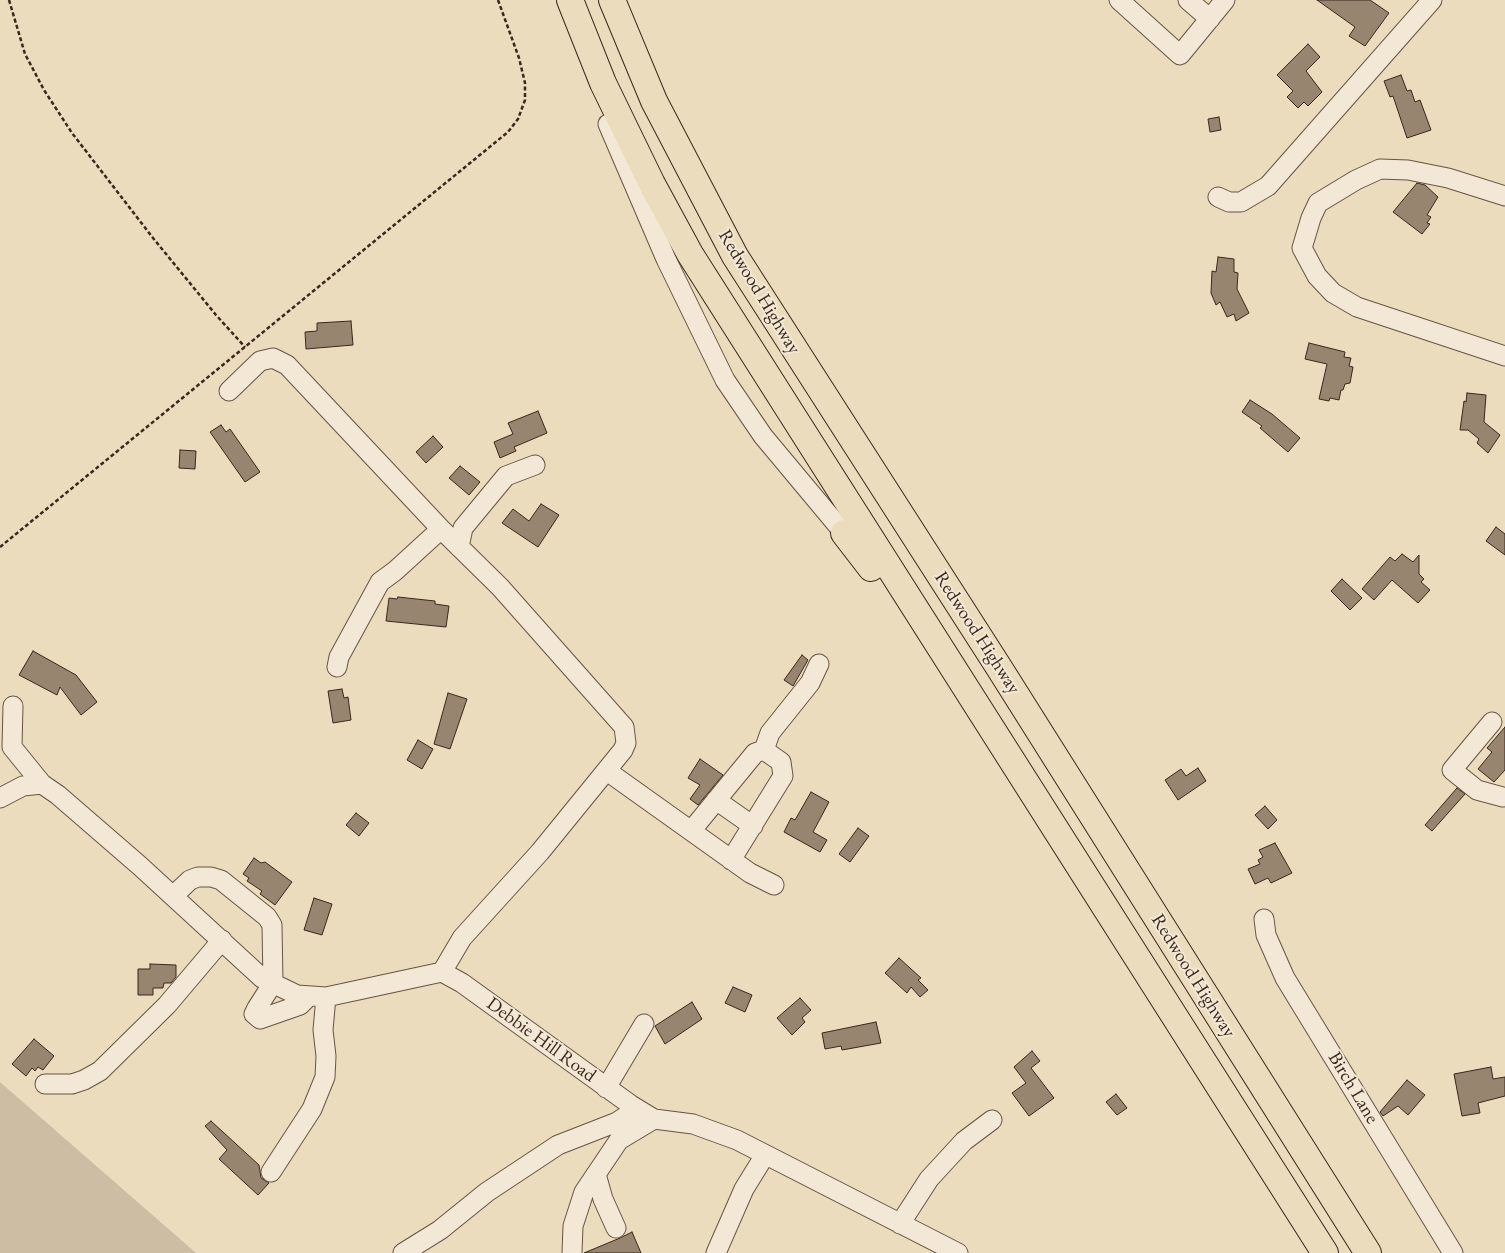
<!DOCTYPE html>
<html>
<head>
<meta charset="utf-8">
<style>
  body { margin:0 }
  canvas { display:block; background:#ebdcbe }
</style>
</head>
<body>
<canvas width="1505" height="1253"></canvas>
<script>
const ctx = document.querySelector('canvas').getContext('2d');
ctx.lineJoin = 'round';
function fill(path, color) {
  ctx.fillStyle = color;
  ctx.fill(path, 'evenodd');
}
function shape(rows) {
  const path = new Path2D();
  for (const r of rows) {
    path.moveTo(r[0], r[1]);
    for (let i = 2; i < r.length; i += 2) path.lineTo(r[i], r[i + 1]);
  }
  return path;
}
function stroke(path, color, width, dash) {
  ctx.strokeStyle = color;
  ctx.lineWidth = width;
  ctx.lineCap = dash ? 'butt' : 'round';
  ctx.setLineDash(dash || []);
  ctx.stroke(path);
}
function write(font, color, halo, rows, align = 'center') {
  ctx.font = font + ' "EB Garamond",serif';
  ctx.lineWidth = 4;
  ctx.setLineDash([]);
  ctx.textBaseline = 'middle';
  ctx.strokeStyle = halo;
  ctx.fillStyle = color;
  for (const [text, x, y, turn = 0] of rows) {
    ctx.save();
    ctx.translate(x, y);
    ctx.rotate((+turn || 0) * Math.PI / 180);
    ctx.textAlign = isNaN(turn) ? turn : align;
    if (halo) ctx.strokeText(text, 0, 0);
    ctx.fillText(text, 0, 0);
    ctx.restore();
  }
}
fill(shape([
  [0,1082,196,1253,0,1253]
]), '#cdbda2');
const building = shape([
  [1317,0,1370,0,1389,13,1365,46,1349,36,1355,27,1317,0],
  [1308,44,1320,57,1306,71,1322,92,1308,106,1304,102,1298,108,1287,97,1293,91,1277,75,1308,44],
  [1401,75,1407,91,1411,90,1415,102,1420,100,1431,130,1407,138,1393,96,1390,97,1384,81,1401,75],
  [1219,117,1221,130,1210,132,1208,119,1219,117],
  [1417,183,1425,185,1438,197,1427,215,1431,217,1427,223,1430,224,1422,234,1393,212,1417,183],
  [1218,257,1234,259,1234,272,1238,273,1237,289,1249,313,1236,321,1234,314,1227,317,1220,302,1216,305,1211,293,1212,271,1216,272,1218,257],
  [351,321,353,345,306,349,305,332,317,331,317,323,351,321],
  [1309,343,1345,352,1344,357,1351,358,1349,366,1353,367,1350,383,1345,384,1343,390,1341,390,1339,400,1330,398,1329,401,1319,399,1327,364,1305,359,1309,343],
  [1467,393,1486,395,1484,422,1500,435,1488,453,1477,443,1479,439,1468,430,1460,430,1464,401,1466,402,1467,393],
  [1250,400,1272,414,1300,438,1288,452,1260,428,1262,426,1242,412,1250,400],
  [538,411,547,433,514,447,516,451,500,458,494,442,513,434,508,423,538,411],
  [221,425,226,432,230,429,260,472,245,482,210,432,221,425],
  [433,436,443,447,426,463,416,452,433,436],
  [180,450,196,451,195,469,179,468,180,450],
  [460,466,480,482,469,495,449,478,460,466],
  [541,504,559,515,538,547,502,523,513,509,529,521,541,504],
  [1496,527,1505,534,1505,555,1486,541,1496,527],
  [1402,554,1413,562,1419,555,1419,574,1424,579,1421,582,1430,590,1418,603,1392,580,1374,600,1362,589,1390,557,1395,561,1402,554],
  [1342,579,1362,598,1350,610,1331,591,1342,579],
  [398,597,435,601,435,604,449,606,446,627,386,621,389,598,397,599,398,597],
  [33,651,76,675,97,702,81,715,60,687,57,695,19,675,33,651],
  [802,655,808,660,793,686,784,680,802,655],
  [342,689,344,698,348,697,351,720,333,723,328,691,342,689],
  [448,693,467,699,450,749,434,744,448,693],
  [1505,727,1505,770,1494,782,1478,769,1492,752,1487,748,1505,727],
  [418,740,433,749,422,769,407,760,418,740],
  [700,759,723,775,698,805,690,799,700,785,688,778,700,759],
  [1198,768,1206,781,1178,800,1165,780,1181,769,1186,776,1198,768],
  [1457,788,1465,794,1432,831,1425,825,1457,788],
  [811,792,829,802,813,832,827,840,820,852,784,832,791,818,795,820,811,792],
  [1265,806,1277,820,1268,829,1255,815,1265,806],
  [356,813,369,823,359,836,346,825,356,813],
  [858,828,869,836,850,862,839,854,858,828],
  [1275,843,1292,873,1271,883,1268,878,1255,884,1248,869,1260,864,1258,860,1263,857,1259,850,1275,843],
  [254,858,261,863,265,862,292,882,275,905,260,894,262,891,247,881,249,878,243,874,254,858],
  [314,898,332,904,322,935,304,930,314,898],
  [899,958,921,978,918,980,928,990,920,997,911,987,907,993,885,973,899,958],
  [150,964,176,965,176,977,171,983,164,983,163,988,153,988,153,995,138,995,138,969,150,969,150,964],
  [733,987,752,995,745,1012,725,1003,733,987],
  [800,998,811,1010,802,1018,805,1022,792,1035,777,1018,800,998],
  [692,1002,702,1019,665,1044,655,1026,692,1002],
  [876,1022,881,1043,842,1050,841,1046,825,1049,822,1033,876,1022],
  [34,1039,54,1056,43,1070,38,1067,35,1071,32,1068,26,1076,12,1064,34,1039],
  [1032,1051,1040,1061,1031,1068,1054,1098,1029,1116,1012,1093,1026,1083,1014,1067,1032,1051],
  [1491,1067,1493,1079,1505,1077,1505,1096,1478,1103,1480,1113,1462,1116,1454,1074,1491,1067],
  [1407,1080,1425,1095,1408,1115,1398,1106,1383,1116,1380,1112,1407,1080],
  [1116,1094,1127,1108,1117,1115,1106,1102,1116,1094],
  [211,1121,259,1165,261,1178,269,1183,258,1195,219,1159,227,1150,205,1126,211,1121],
  [632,1232,641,1253,584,1253,620,1238,632,1232]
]);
fill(building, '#978570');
stroke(building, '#3b271b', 1);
const minor = shape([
  [1119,0,1180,55,1225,0],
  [1188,0,1210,19],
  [608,124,666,259,725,380,763,436,844,533],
  [1505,196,1448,178,1408,170,1380,169,1356,180,1318,203,1311,218,1302,248,1317,276,1333,293,1357,307,1505,356],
  [1218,197,1229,202,1241,202,1268,186,1432,0],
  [229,391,260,361,273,358,287,365,441,529,500,587,624,727,626,743,623,750,540,852,462,938,442,972],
  [459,547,463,528,506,476,535,465],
  [337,667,339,657,380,582,395,571,441,529],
  [13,706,12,747,42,784],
  [1492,722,1452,770,1477,790,1503,797],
  [764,750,770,733,810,683,819,664],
  [607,771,750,873,774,885],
  [0,798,23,786,42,784,58,795,140,866,262,978,297,995,326,997,442,972,462,983,631,1105,654,1119,693,1124,737,1140,958,1253],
  [716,800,753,826],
  [691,831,755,753,764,750,781,762,783,776,731,860],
  [173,896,190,880,198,877,211,877,221,880,267,917,272,925,273,983,257,1008,254,1014,260,1019,300,1005,309,996],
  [1264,919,1266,935,1285,978,1453,1253],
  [45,1084,72,1084,84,1080,100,1071,167,1005,222,940],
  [606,1088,644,1024],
  [271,1172,312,1109,325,1077,326,1056,323,1030,326,997],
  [596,1174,603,1199,616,1228],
  [900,1224,929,1179,964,1141,992,1120],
  [403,1253,440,1230,487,1192,558,1145,617,1122,637,1109],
  [572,1253,573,1226,584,1192,619,1140,654,1119],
  [716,1253,744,1189,765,1155]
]);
const highway = shape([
  [570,0,603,83,652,184,690,254,1325,1253],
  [612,0,654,101,735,256,998,666,1368,1253],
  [844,533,871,568]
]);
stroke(minor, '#675444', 21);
stroke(highway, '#3b271b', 28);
stroke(shape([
  [9,0,25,54,44,90,72,133,153,238,216,315,245,347],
  [0,547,508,132,518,119,525,100,525,83,519,58,498,0]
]), '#3b271b', 2.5, [4, 2.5]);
stroke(minor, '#f2e8d5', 19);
stroke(highway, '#ebdcbe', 26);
write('19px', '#3b271b', '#f2e8d5', [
  ["Redwood Highway",759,292,59],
  ["Redwood Highway",977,633,57],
  ["Redwood Highway",1193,976,58],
  ["Debbie Hill Road",541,1040,36],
  ["Birch Lane",1353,1088,59]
]);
</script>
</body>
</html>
